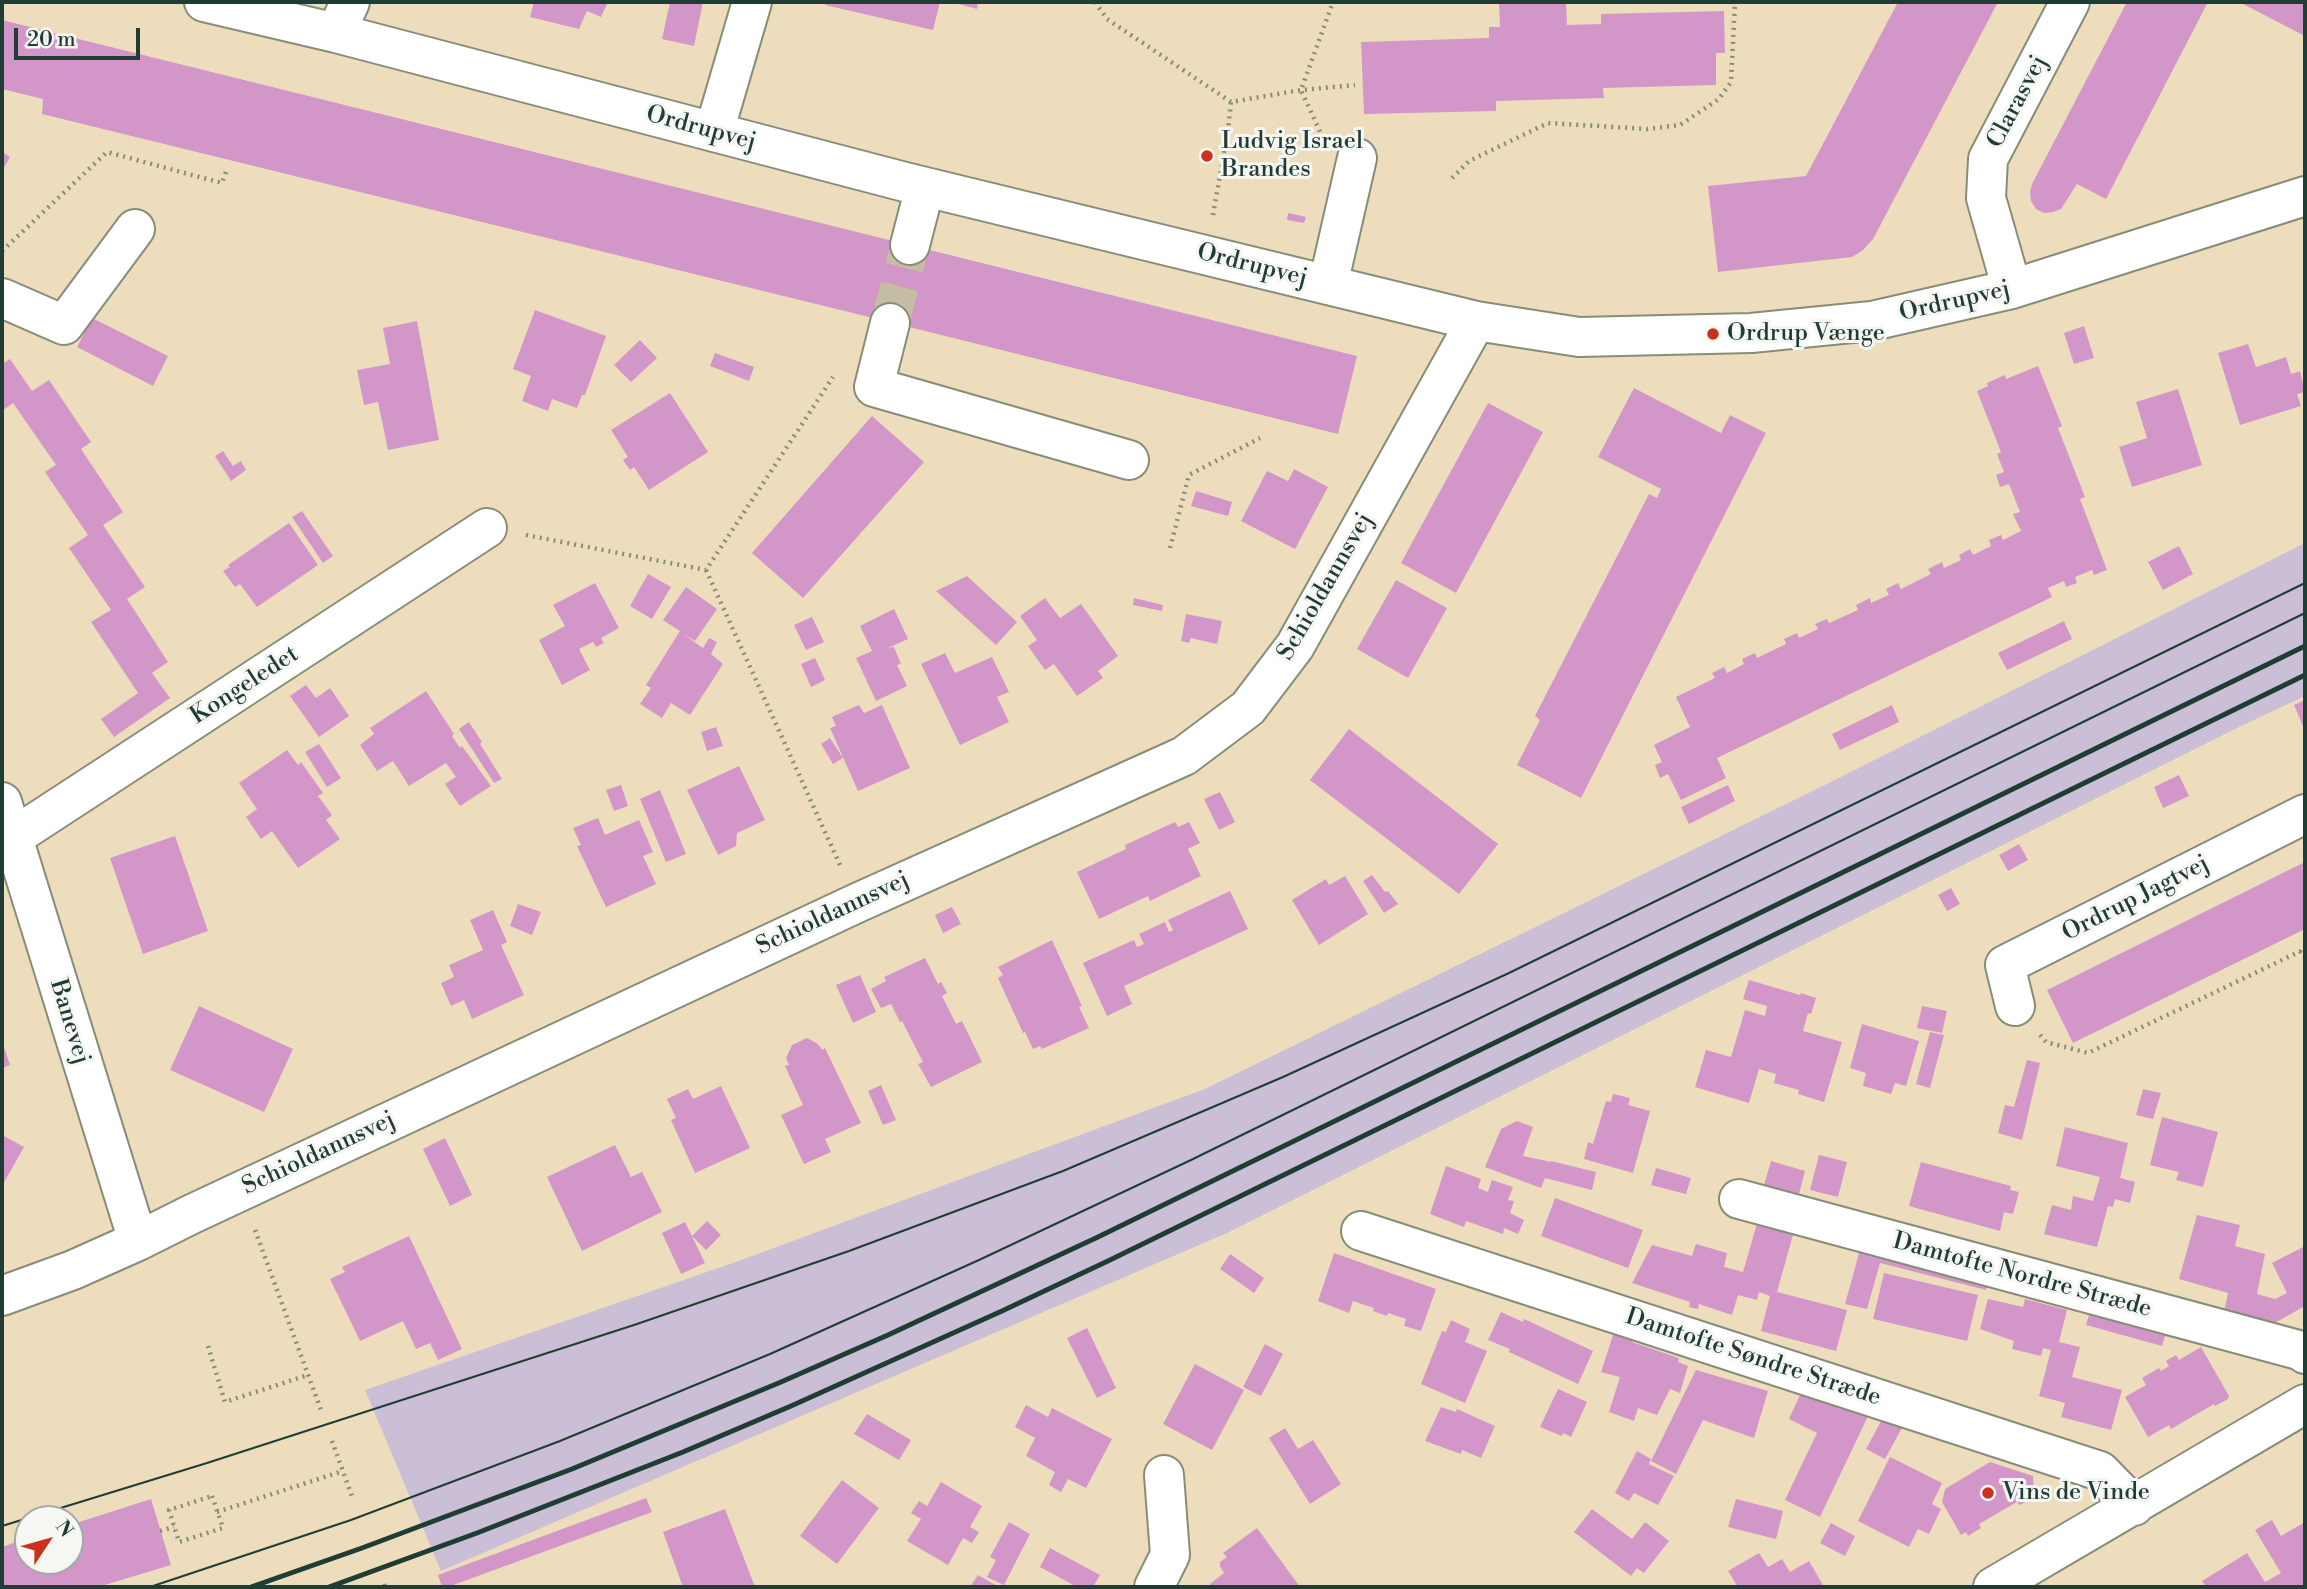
<!DOCTYPE html>
<html>
<head>
<meta charset="utf-8">
<style>
  body { margin:0 }
  #map { position:relative; width:2307px; height:1589px; overflow:hidden; background:#eeddbc; font-family:"Libre Bodoni",serif }
  canvas { display:block }
  .frame { position:absolute; inset:0; border:4px solid #1f3d34; pointer-events:none }
  .north { position:absolute; left:14px; top:1505px; width:70px; height:70px; box-sizing:border-box; background:#f6f6f2; border:2px solid #a0aca6; border-radius:50%; rotate:54deg; font-size:19px; font-weight:700; line-height:28px; text-align:center; color:#1f3d34 }
  .north::after { content:''; display:block; margin:auto; width:24px; height:32px; background:#c8321e; clip-path:polygon(50% 0,100% 100%,50% 72%,0 100%) }
  .scale { position:absolute; left:14px; top:28px; width:126px; height:32px; box-sizing:border-box; border:4px solid #1f3d34; border-top:0; padding-left:9px; font-size:21px; line-height:24px; white-space:nowrap; color:#1f3d34; -webkit-text-stroke:5px #f6f6f2; paint-order:stroke }
</style>
</head>
<body>
<div id="map">
<canvas width="2307" height="1589"></canvas>
<div class="frame"></div>
<div class="north">N</div>
<div class="scale">20 m</div>
</div>
<script>
const ctx = document.querySelector('canvas').getContext('2d');
ctx.lineJoin = 'round';
function fill(path, color) {
  ctx.fillStyle = color;
  ctx.fill(path, 'evenodd');
}
function shape(rows) {
  const path = new Path2D();
  for (const r of rows) {
    path.moveTo(r[0], r[1]);
    for (let i = 2; i < r.length; i += 2) path.lineTo(r[i], r[i + 1]);
  }
  return path;
}
function stroke(path, color, width, dash) {
  ctx.strokeStyle = color;
  ctx.lineWidth = width;
  ctx.lineCap = dash ? 'butt' : 'round';
  ctx.setLineDash(dash || []);
  ctx.stroke(path);
}
function write(font, color, halo, rows, align = 'center') {
  ctx.font = font + ' "Libre Bodoni",serif';
  ctx.lineWidth = 6;
  ctx.setLineDash([]);
  ctx.textBaseline = 'middle';
  ctx.strokeStyle = halo;
  ctx.fillStyle = color;
  for (const [text, x, y, turn = 0] of rows) {
    ctx.save();
    ctx.translate(x, y);
    ctx.rotate((+turn || 0) * Math.PI / 180);
    ctx.textAlign = isNaN(turn) ? turn : align;
    if (halo) ctx.strokeText(text, 0, 0);
    ctx.fillText(text, 0, 0);
    ctx.restore();
  }
}
fill(shape([
  [2305,543,2305,696,2241,726,1227,1233,441,1571,365,1390,733,1263,1205,1089,1827,784]
]), '#cabfd6');
fill(shape([
  [534,2,608,2,601,17,587,11,579,29,530,17],
  [670,2,703,2,694,46,662,39],
  [826,2,940,2,933,30,825,5],
  [952,2,978,2,977,9],
  [1499,2,1566,2,1567,25,1601,24,1601,14,1724,11,1725,53,1716,53,1716,85,1603,88,1604,98,1496,101,1496,111,1364,114,1361,42,1489,38,1489,27,1500,27],
  [1898,2,1998,2,1873,239,1863,250,1852,257,1718,272,1708,186,1806,176],
  [2127,2,2208,2,2106,199,2077,184,2061,209,2053,212,2044,213,2036,209,2031,201,2030,192,2032,184],
  [2239,2,2305,2,2305,36],
  [2,20,1357,356,1338,434,865,316,42,114,43,99,2,89],
  [2,152,10,157,2,171],
  [1288,213,1306,217,1304,223,1287,220],
  [535,310,606,336,585,395,582,395,577,408,552,399,548,411,522,401,531,376,513,369],
  [92,318,168,356,153,386,77,347],
  [417,321,439,440,388,450,378,402,364,405,357,370,390,364,383,328],
  [2084,326,2094,358,2074,364,2064,333],
  [640,340,657,358,631,382,614,365],
  [2248,344,2256,367,2286,357,2291,374,2300,371,2305,392,2297,394,2301,406,2240,425,2218,353],
  [715,353,754,367,749,381,710,366],
  [10,359,32,391,49,380,91,442,81,449,123,512,103,525,145,587,127,599,168,662,152,673,170,698,114,737,101,719,138,693,91,622,111,610,69,548,88,535,45,472,56,465,13,403,2,411,2,364],
  [2038,366,2062,426,2058,428,2085,497,2080,499,2107,570,2094,575,2092,570,2075,577,2077,583,2066,587,2064,581,2048,588,2052,597,1717,758,1726,778,1681,800,1668,774,1660,778,1655,765,1662,762,1654,745,1690,727,1676,697,1715,678,1712,673,1724,667,1727,673,1744,664,1742,659,1755,653,1757,658,1786,644,1784,639,1797,633,1799,638,1818,629,1815,624,1827,619,1829,623,1858,610,1856,605,1870,598,1871,603,1889,595,1886,589,1898,583,1901,589,1931,574,1928,569,1942,562,1944,568,1961,560,1959,555,1970,549,1973,555,1991,546,1989,540,2001,535,2003,540,2021,531,2013,514,2020,512,2009,484,2000,487,1996,475,2004,472,1997,454,2001,452,1977,391,1988,386,1987,383,2005,375,2006,379],
  [1634,388,1721,433,1730,415,1766,433,1581,798,1517,765,1540,720,1535,716,1649,494,1657,498,1661,489,1598,457],
  [2178,389,2202,465,2132,487,2119,447,2147,438,2136,402],
  [670,393,708,452,649,490,634,467,630,470,623,460,628,457,611,430],
  [1488,403,1543,432,1456,593,1401,563],
  [872,416,924,462,803,598,752,553],
  [223,451,233,466,241,461,246,470,231,481,215,456],
  [1294,469,1328,487,1295,549,1241,521,1267,471,1288,481],
  [1196,491,1232,502,1228,516,1191,506],
  [302,511,333,556,323,563,292,517],
  [289,523,318,565,257,607,240,584,235,587,223,571,230,567,228,565],
  [2179,546,2193,574,2163,590,2148,562],
  [648,574,671,587,652,619,630,606],
  [967,576,1017,622,996,645,936,591],
  [1396,580,1447,608,1408,678,1357,649],
  [595,583,619,628,601,638,604,643,596,647,593,642,579,649,590,670,562,685,539,640,565,626,553,605],
  [686,587,717,609,695,641,683,634,703,648,709,638,717,642,711,654,723,664,690,715,671,703,662,718,640,704,651,688,646,685,680,631,663,620],
  [1045,598,1060,618,1081,604,1118,656,1098,671,1103,678,1077,696,1054,664,1045,670,1028,646,1037,640,1020,616],
  [1134,598,1163,605,1162,611,1133,605],
  [894,609,908,639,888,648,894,647,901,664,897,665,907,686,876,701,856,658,872,651,860,626],
  [1186,614,1222,621,1217,644,1191,638,1189,643,1181,641],
  [812,617,824,642,806,650,794,625],
  [2064,621,2072,639,2007,670,1998,653],
  [945,653,955,673,992,657,1009,692,997,697,1009,722,960,745,921,664],
  [815,658,825,680,811,687,801,664],
  [306,685,316,698,330,688,349,716,319,737,290,696],
  [426,691,454,734,452,736,460,748,462,746,491,786,460,806,445,784,456,777,446,763,409,786,393,761,377,771,360,745,374,734,370,728],
  [2305,700,2305,725,2303,726,2294,705],
  [859,705,864,713,882,705,910,768,858,791,830,728,836,726,832,717],
  [1892,705,1899,722,1840,750,1832,734],
  [469,722,482,742,480,744,502,779,494,783,459,729],
  [716,727,723,746,707,751,701,732],
  [1349,729,1498,844,1459,894,1310,780],
  [830,738,843,758,833,764,821,744],
  [319,744,341,778,327,787,305,752],
  [287,750,298,765,301,762,323,793,318,796,332,815,326,820,340,839,298,868,272,831,261,839,246,817,257,809,239,783],
  [739,766,765,820,737,833,736,846,718,855,687,790],
  [2179,775,2189,796,2163,808,2154,787],
  [621,785,628,806,614,811,606,790],
  [1728,785,1735,801,1689,824,1681,807],
  [660,790,686,854,666,862,640,799],
  [1220,792,1235,822,1219,830,1204,799],
  [598,818,605,835,639,820,653,852,643,856,656,884,606,907,577,846,581,845,573,828],
  [1175,822,1178,827,1189,822,1200,843,1188,849,1201,876,1150,901,1148,896,1099,919,1077,872,1126,849,1125,845],
  [175,836,208,931,143,954,110,858],
  [2019,844,2028,860,2008,871,1999,855],
  [2305,862,2305,929,2073,1043,2047,990],
  [1372,875,1385,892,1388,891,1398,904,1384,913,1363,881],
  [1345,876,1368,914,1319,945,1292,900,1326,879,1329,885],
  [1951,888,1960,904,1947,911,1938,895],
  [1230,891,1248,929,1124,986,1132,1004,1107,1016,1083,963,1134,940,1137,947,1144,944,1139,934,1165,922,1169,932,1173,930,1168,920],
  [518,904,541,912,532,935,510,926],
  [952,907,961,924,943,933,935,915],
  [493,910,507,942,501,945,524,995,472,1019,464,1000,451,1006,441,983,454,977,449,965,483,950,470,920],
  [1052,940,1082,1006,1079,1007,1089,1028,1042,1049,1040,1046,1033,1049,1025,1032,1023,1033,998,978,1003,975,998,967],
  [925,958,938,984,941,982,947,993,942,996,956,1024,962,1021,982,1062,931,1087,918,1064,923,1062,902,1021,900,1022,891,1004,881,1008,871,989,886,981,884,977],
  [860,975,876,1012,853,1023,836,985],
  [1749,980,1800,995,1801,993,1816,998,1811,1014,1808,1013,1803,1031,1842,1042,1824,1102,1798,1094,1799,1090,1774,1083,1776,1074,1759,1069,1749,1103,1695,1087,1706,1050,1731,1057,1745,1010,1765,1016,1767,1006,1743,999],
  [199,1006,293,1049,264,1112,170,1070],
  [1922,1006,1947,1011,1942,1033,1917,1028],
  [1862,1024,1919,1041,1906,1086,1895,1083,1891,1094,1863,1086,1866,1073,1850,1068],
  [1930,1032,1944,1035,1930,1088,1916,1084],
  [807,1038,818,1044,822,1050,825,1048,861,1123,825,1139,831,1152,804,1164,781,1115,803,1105,785,1066,789,1065,786,1058,792,1045],
  [2,1041,10,1065,2,1068],
  [2027,1060,2040,1063,2022,1140,1998,1133,2005,1105,2014,1107],
  [881,1085,896,1120,883,1125,868,1091],
  [721,1086,750,1148,695,1173,671,1120,676,1118,667,1099,688,1089,693,1099],
  [2143,1089,2161,1093,2153,1119,2136,1115],
  [1613,1094,1630,1098,1628,1105,1650,1111,1633,1173,1584,1159,1588,1142,1593,1144,1606,1101,1611,1102],
  [2162,1117,2218,1132,2203,1187,2176,1180,2179,1172,2150,1165],
  [1517,1121,1533,1127,1523,1156,1551,1162,1551,1161,1596,1172,1592,1190,1545,1178,1541,1188,1485,1167,1501,1129],
  [2065,1127,2128,1143,2120,1178,2135,1182,2130,1203,2115,1199,2113,1207,2108,1206,2097,1247,2044,1234,2052,1205,2071,1210,2073,1196,2093,1201,2100,1177,2056,1166],
  [2,1135,24,1147,2,1186],
  [445,1138,472,1195,450,1206,423,1149],
  [615,1145,631,1177,642,1172,662,1212,582,1251,547,1177],
  [1819,1155,1847,1162,1838,1197,1810,1190],
  [1771,1161,1805,1171,1799,1194,1764,1185],
  [1921,1162,2011,1186,2010,1190,2019,1192,2013,1214,2004,1212,2000,1231,1909,1206],
  [1446,1166,1481,1179,1478,1188,1488,1192,1492,1180,1513,1187,1508,1200,1514,1201,1510,1213,1524,1220,1518,1234,1504,1228,1503,1234,1466,1221,1464,1227,1430,1214],
  [1656,1168,1691,1178,1686,1194,1651,1185],
  [1555,1198,1643,1230,1628,1268,1541,1236],
  [1760,1213,1796,1224,1777,1292,1847,1310,1836,1351,1761,1331,1770,1296,1759,1292,1757,1300,1738,1295,1732,1315,1699,1304,1698,1309,1689,1307,1690,1302,1632,1283,1652,1245,1692,1256,1696,1244,1727,1253,1724,1267,1743,1272],
  [2197,1215,2240,1225,2235,1246,2265,1254,2257,1294,2275,1299,2287,1293,2272,1263,2305,1246,2305,1306,2271,1325,2224,1312,2228,1293,2179,1279],
  [707,1221,721,1235,706,1250,692,1236],
  [685,1222,705,1263,681,1274,662,1233],
  [409,1236,462,1349,438,1360,430,1343,416,1349,403,1321,360,1341,330,1279,345,1272,342,1267],
  [1863,1239,1991,1274,1986,1290,1880,1263,1867,1309,1845,1304],
  [1334,1253,1436,1289,1421,1331,1404,1326,1406,1319,1388,1313,1387,1316,1373,1311,1374,1308,1353,1301,1349,1313,1318,1301],
  [1230,1254,1264,1278,1254,1293,1220,1269],
  [1884,1273,1978,1295,1967,1341,1873,1319],
  [2080,1296,2235,1338,2231,1353,2165,1336,2162,1346,2086,1325,2089,1315,2076,1311],
  [1988,1299,2023,1307,2025,1299,2067,1310,2059,1342,2080,1347,2072,1377,2122,1390,2111,1430,2061,1417,2065,1403,2039,1396,2051,1350,2043,1348,2041,1356,2012,1349,2014,1341,1980,1329],
  [1501,1312,1523,1322,1524,1319,1593,1351,1578,1384,1509,1352,1510,1349,1488,1340],
  [1451,1320,1470,1329,1465,1342,1487,1351,1465,1403,1421,1384,1442,1331,1446,1332],
  [1087,1328,1116,1388,1097,1398,1067,1338],
  [1615,1329,1634,1335,1632,1342,1679,1358,1678,1362,1688,1366,1680,1393,1670,1389,1657,1415,1638,1408,1634,1421,1609,1412,1620,1377,1601,1372],
  [1265,1344,1283,1354,1261,1396,1243,1387],
  [2201,1347,2229,1396,2228,1399,2215,1406,2214,1404,2171,1429,2169,1425,2148,1437,2125,1397,2146,1385,2142,1378,2159,1368,2161,1371,2169,1366,2166,1361,2176,1355,2179,1360],
  [1195,1364,1244,1390,1212,1450,1163,1424],
  [1696,1370,1768,1391,1754,1438,1703,1420,1676,1474,1651,1461],
  [1805,1384,1869,1414,1820,1517,1785,1500,1817,1433,1789,1419],
  [1558,1389,1587,1402,1571,1437,1563,1433,1562,1436,1540,1427],
  [1026,1405,1048,1417,1052,1408,1112,1439,1086,1488,1068,1479,1061,1492,1049,1485,1055,1472,1026,1456,1035,1438,1015,1427],
  [1441,1407,1456,1412,1457,1409,1495,1426,1481,1458,1462,1450,1461,1454,1425,1441],
  [867,1414,911,1440,899,1460,854,1434],
  [1885,1414,1904,1424,1885,1459,1866,1449],
  [1285,1428,1298,1449,1313,1440,1341,1484,1310,1504,1269,1438],
  [1637,1451,1651,1459,1649,1464,1674,1476,1658,1505,1634,1493,1629,1501,1615,1493],
  [1890,1457,1942,1483,1932,1504,1941,1509,1929,1534,1918,1529,1909,1547,1858,1521],
  [1990,1462,2033,1476,2034,1492,2030,1494,2032,1498,2020,1505,2017,1502,1979,1524,1981,1528,1968,1536,1966,1532,1961,1535,1942,1502,1945,1489],
  [842,1480,879,1508,837,1564,800,1536],
  [941,1482,982,1506,970,1527,979,1532,972,1543,963,1538,948,1565,907,1541,921,1519,911,1513,919,1501,927,1506],
  [646,1498,652,1512,448,1587,442,1587,438,1575],
  [151,1499,171,1565,98,1587,2,1587,2,1547,28,1538,28,1561,70,1561,70,1525],
  [1736,1499,1783,1511,1776,1539,1728,1527],
  [725,1509,755,1587,683,1587,663,1532],
  [1592,1509,1632,1539,1645,1522,1669,1541,1644,1573,1637,1568,1631,1576,1574,1532],
  [2272,1520,2281,1536,2305,1522,2305,1587,2206,1587,2202,1581,2247,1553,2265,1582,2281,1573,2255,1530],
  [1009,1522,1030,1534,1004,1585,987,1577,996,1560,990,1557],
  [1831,1523,1855,1536,1845,1556,1820,1543],
  [1257,1528,1300,1587,1212,1587,1210,1584,1224,1573,1220,1566,1220,1562,1227,1557,1223,1553],
  [1050,1548,1100,1575,1093,1587,1077,1587,1040,1567],
  [1759,1553,1768,1567,1782,1559,1790,1572,1809,1561,1824,1587,1738,1587,1728,1571],
  [978,1575,999,1587,970,1587]
]), '#d297c8');
stroke(shape([
  [890,323,910,245]
]), '#c5bda1', 38, [38, 19]);
const minor = shape([
  [204,2,336,33,905,182,1476,321,1579,337,1751,333,1872,321,2012,289,2305,196],
  [336,33,350,2],
  [714,132,752,2],
  [910,245,925,187],
  [1328,285,1357,158],
  [2012,289,1986,198,1988,159,2070,2],
  [2,298,64,325,135,229],
  [890,323,874,387,1129,460],
  [2,802,138,1241],
  [2,835,12,838,487,528],
  [2015,1006,2005,965,2305,814],
  [1739,1199,2302,1351,2305,1354],
  [1361,1231,2100,1471,2134,1506],
  [2,1296,73,1270,138,1241,192,1214,857,903,1184,756,1248,708,1295,646,1476,321],
  [1154,1587,1170,1555,1164,1475],
  [1993,1587,2305,1404]
]);
stroke(minor, '#868d78', 42);
stroke(shape([
  [1095,2,1107,19,1231,102,1301,90,1355,85],
  [1323,138,1301,90,1333,2],
  [1452,178,1469,161,1548,123,1647,129,1680,125,1719,99,1731,82,1735,2],
  [1213,215,1228,130,1231,102],
  [2,251,107,152,222,183,227,169],
  [526,535,706,570,833,377],
  [1170,548,1189,475,1260,438],
  [706,570,840,865],
  [2300,951,2305,958],
  [2040,1035,2046,1042,2088,1053,2305,949],
  [255,1230,321,1410],
  [208,1346,225,1402,308,1375],
  [332,1441,353,1499],
  [212,1496,223,1528,179,1542,169,1510,212,1496],
  [217,1512,343,1471],
  [160,1531,174,1527],
  [384,1584,385,1587]
]), '#868d78', 4.5, [2, 5]);
stroke(minor, '#fff', 38);
stroke(shape([
  [2,1526,207,1463,634,1325,849,1251,1063,1171,1283,1077,1509,973,2305,583],
  [150,1587,351,1520,560,1441,770,1354,979,1260,1191,1160,2305,613]
]), '#1f3d34', 2);
stroke(shape([
  [251,1587,362,1548,572,1469,781,1382,888,1335,1098,1237,2305,646],
  [329,1587,477,1533,683,1452,791,1406,1002,1311,1110,1260,2305,675]
]), '#1f3d34', 5);
for (const [x, y, r, color] of [
  [1207,156,7,"#c8321e"],
  [1713,334,7,"#c8321e"],
  [1988,1493,7,"#c8321e"]
]) {
  const dot = new Path2D();
  dot.arc(x, y, r, 0, 2 * Math.PI);
  ctx.fillStyle = color;
  ctx.fill(dot);
  stroke(dot, '#f6f6f2', 2.5);
}
write('24px', '#1f3d34', '#f6f6f2', [
  ["Clarasvej",2018,102,-62],
  ["Ordrupvej",701,129,15],
  ["Ordrupvej",1252,266,14],
  ["Ordrupvej",1955,302,-13],
  ["Schioldannsvej",1326,587,-60],
  ["Kongeledet",245,686,-33],
  ["Ordrup Jagtvej",2136,899,-27],
  ["Schioldannsvej",833,914,-25],
  ["Banevej",69,1022,73],
  ["Schioldannsvej",319,1154,-25],
  ["Damtofte Nordre Stræde",2022,1276,15],
  ["Damtofte Søndre Stræde",1753,1358,18]
]);
write('24px', '#1f3d34', '#f6f6f2', [
  ["Ludvig Israel",1221,142],
  ["Brandes",1221,170],
  ["Ordrup Vænge",1727,334],
  ["Vins de Vinde",2002,1493]
], 'left');
</script>
</body>
</html>
